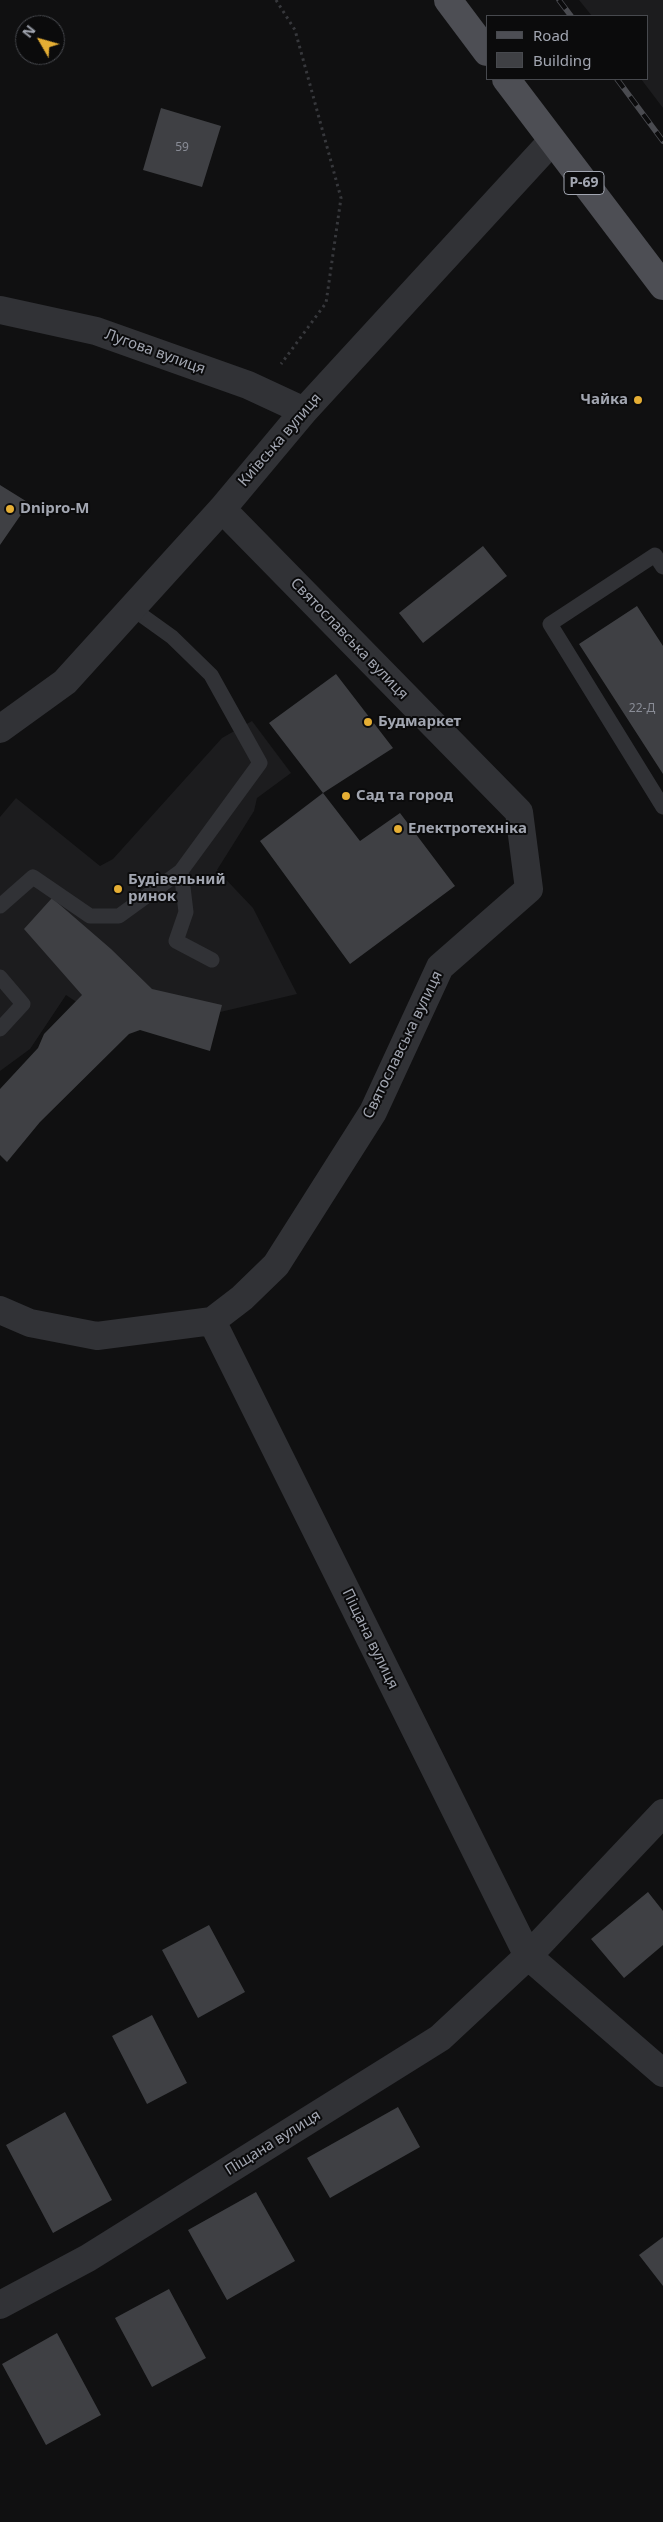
<!DOCTYPE html>
<html>
<head>
<meta charset="utf-8">
<style>
  body { margin:0 }
  #map { position:relative; width:663px; height:2522px; overflow:hidden; background:#101011; font-family:"Noto Sans",sans-serif }
  canvas { display:block }
  .legend { position:absolute; left:486px; top:15px; width:162px; height:65px; box-sizing:border-box; background:#0b0b0c; border:1px solid #47494e; margin:0; padding:6px 9px; list-style:none; font-size:15px; color:#a2a6b1 }
  .legend li { display:flex; align-items:center; gap:10px; height:25px }
  .legend b { width:25px; border:1px solid #47494e }
  .north { position:absolute; left:15px; top:15px; width:50px; height:50px; box-sizing:border-box; background:#0b0b0c; border:1px solid #47494e; border-radius:50%; rotate:308deg; font-size:14px; font-weight:700; line-height:20px; text-align:center; color:#a2a6b1 }
  .north::after { content:''; display:block; margin:auto; width:18px; height:22px; background:#e5ae34; clip-path:polygon(50% 0,100% 100%,50% 72%,0 100%) }
</style>
</head>
<body>
<div id="map">
<canvas width="663" height="2522"></canvas>
<ul class="legend">
<li><b style="height:6px;background:#4d4e54"></b>Road</li>
<li><b style="height:14px;background:#3f4044"></b>Building</li>
</ul>
<div class="north">N</div>
</div>
<script>
const ctx = document.querySelector('canvas').getContext('2d');
ctx.lineJoin = 'round';
function fill(path, color) {
  ctx.fillStyle = color;
  ctx.fill(path, 'evenodd');
}
function shape(rows) {
  const path = new Path2D();
  for (const r of rows) {
    path.moveTo(r[0], r[1]);
    for (let i = 2; i < r.length; i += 2) path.lineTo(r[i], r[i + 1]);
  }
  return path;
}
function stroke(path, color, width, dash) {
  ctx.strokeStyle = color;
  ctx.lineWidth = width;
  ctx.lineCap = dash ? 'butt' : 'round';
  ctx.setLineDash(dash || []);
  ctx.stroke(path);
}
function write(font, color, halo, rows, align = 'center') {
  ctx.font = font + ' "Noto Sans",sans-serif';
  ctx.lineWidth = 4;
  ctx.setLineDash([]);
  ctx.textBaseline = 'middle';
  ctx.strokeStyle = halo;
  ctx.fillStyle = color;
  for (const [text, x, y, turn = 0] of rows) {
    ctx.save();
    ctx.translate(x, y);
    ctx.rotate((+turn || 0) * Math.PI / 180);
    ctx.textAlign = isNaN(turn) ? turn : align;
    if (halo) ctx.strokeText(text, 0, 0);
    ctx.fillText(text, 0, 0);
    ctx.restore();
  }
}
fill(shape([
  [579,0,663,0,663,108,641,79,647,79,647,16,592,16],
  [252,721,291,773,257,798,254,811,217,870,253,908,297,994,216,1013,108,1023,66,995,30,1049,0,1071,0,817,16,798,100,866,113,859,222,738]
]), '#1c1c1e');
fill(shape([
  [161,108,221,126,202,187,143,170],
  [0,485,29,503,0,545],
  [483,546,507,576,423,643,399,613],
  [637,606,663,646,663,774,579,644],
  [336,674,393,748,323,793,269,723],
  [323,793,360,841,400,813,455,886,350,964,260,841],
  [52,898,111,949,152,989,222,1005,210,1051,140,1030,129,1034,40,1122,7,1162,0,1155,0,1089,38,1048,44,1034,82,995,24,929],
  [648,1892,663,1911,663,1945,624,1978,591,1939],
  [209,1925,245,1992,198,2018,162,1950],
  [152,2015,187,2083,147,2104,112,2036],
  [398,2107,420,2147,330,2198,307,2158],
  [65,2112,112,2200,53,2233,6,2145],
  [256,2192,295,2261,227,2300,188,2230],
  [663,2237,663,2286,639,2255],
  [169,2289,206,2358,152,2387,115,2318],
  [57,2333,101,2415,46,2445,2,2364]
]), '#3f4044');
stroke(shape([
  [276,0,295,30,341,198,326,303,281,364]
]), '#37383c', 3, [2.5, 4]);
stroke(shape([
  [663,567,655,555,550,624,663,807],
  [181,871,186,912,176,941,212,960],
  [0,906,33,877,90,916,119,916,181,871,260,763,211,675,172,637,133,609],
  [0,977,23,1004,0,1029]
]), '#313236', 15);
stroke(shape([
  [0,310,96,331,248,385,304,411],
  [0,729,65,682,222,509,304,411,552,141],
  [0,1310,30,1323,97,1336,212,1321,242,1298,276,1265,373,1112,440,967,529,889,519,812,222,509],
  [212,1321,528,1956,663,2073],
  [0,2305,88,2258,440,2038,528,1956,663,1813]
]), '#313236', 28);
stroke(shape([
  [448,0,487,52],
  [506,79,663,286]
]), '#4d4e54', 28);
const rail = shape([
  [559,0,571,16],
  [617,79,663,141]
]);
stroke(rail, '#4a4b50', 5.5);
stroke(rail, '#0b0b0c', 4, [11]);
for (const [x, y, r, color] of [
  [638,400,5,"#e5ae34"],
  [10,509,5,"#e5ae34"],
  [368,722,5,"#e5ae34"],
  [346,796,5,"#e5ae34"],
  [398,829,5,"#e5ae34"],
  [118,889,5,"#e5ae34"]
]) {
  const dot = new Path2D();
  dot.arc(x, y, r, 0, 2 * Math.PI);
  ctx.fillStyle = color;
  ctx.fill(dot);
  stroke(dot, '#0b0b0c', 2);
}
write('12px', '#898c96', null, [
  ["59",182,148],
  ["22-Д",642,709]
]);
for (const [x, y, w] of [
  [584,183,40]
]) {
  const box = new Path2D();
  box.roundRect(x - w / 2, y - 11.5, w, 23, 4);
  ctx.fillStyle = '#0b0b0c';
  ctx.fill(box);
  stroke(box, '#a2a6b1', 1);
}
write('bold 14px', '#a2a6b1', null, [
  ["Р-69",584,183]
]);
write('15px', '#a2a6b1', '#0b0b0c', [
  ["Лугова вулиця",155,352,20],
  ["Київська вулиця",280,440,-49],
  ["Святославська вулиця",349,639,46],
  ["Святославська вулиця",403,1045,-64],
  ["Піщана вулиця",370,1639,64],
  ["Піщана вулиця",273,2143,-32]
]);
write('bold 15px', '#a2a6b1', '#0b0b0c', [
  ["Чайка",628,400,"right"],
  ["Dnipro-M",20,509],
  ["Будмаркет",378,722],
  ["Сад та город",356,796],
  ["Електротехніка",408,829],
  ["Будівельний",128,880],
  ["ринок",128,897]
], 'left');
</script>
</body>
</html>
